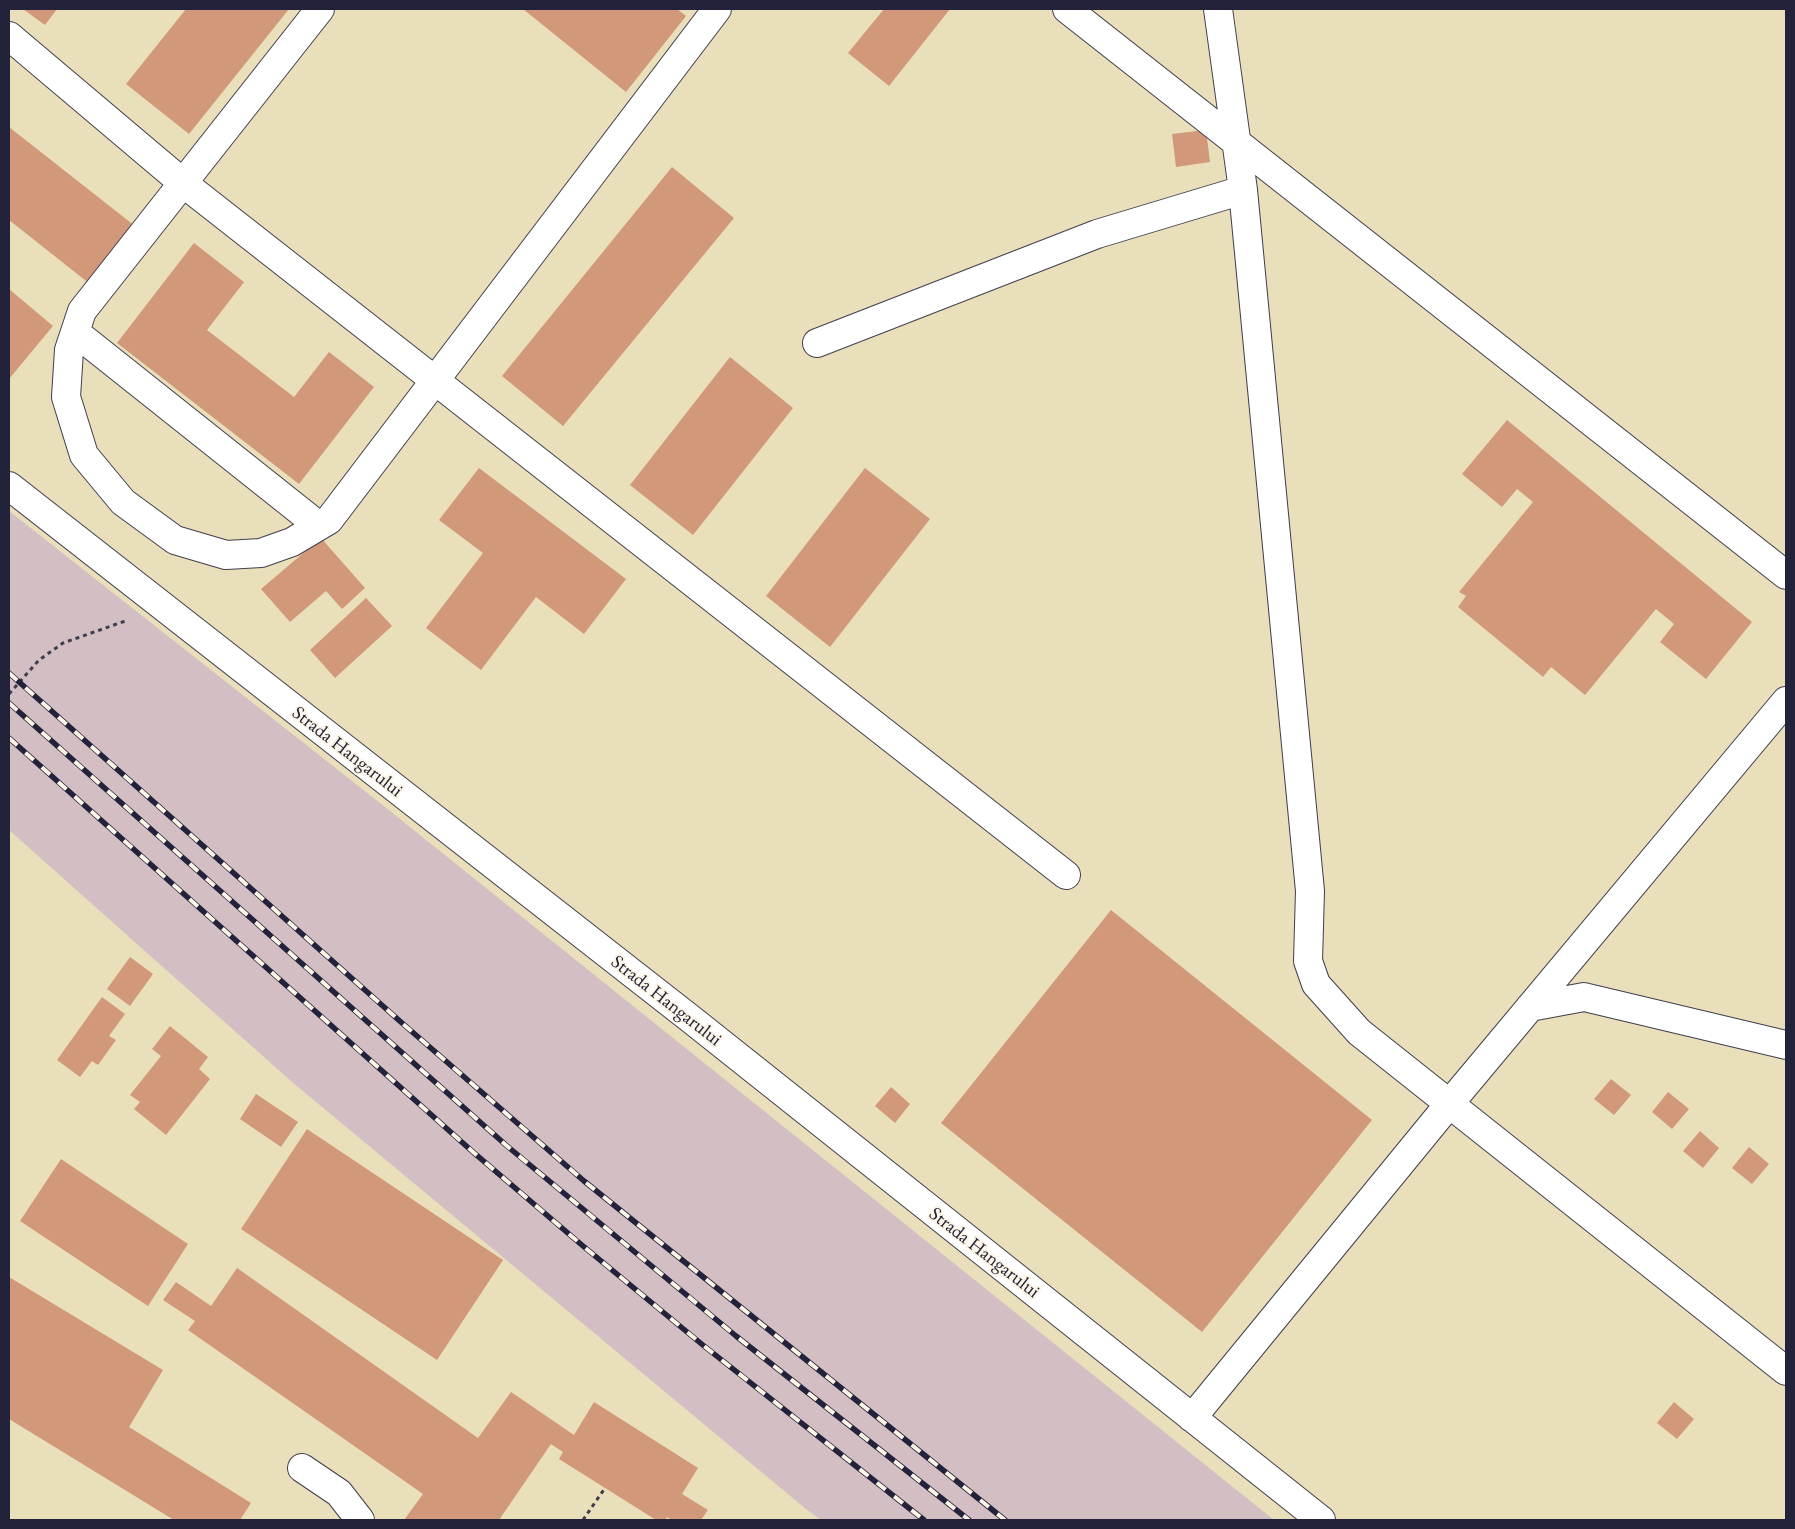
<!DOCTYPE html>
<html>
<head>
<meta charset="utf-8">
<style>
  body { margin:0 }
  #map { position:relative; width:1795px; height:1529px; overflow:hidden; background:#eadfbb; font-family:"EB Garamond",serif }
  canvas { display:block }
  .frame { position:absolute; inset:0; border:10px solid #22223b; pointer-events:none }
</style>
</head>
<body>
<div id="map">
<canvas width="1795" height="1529"></canvas>
<div class="frame"></div>
</div>
<script>
const ctx = document.querySelector('canvas').getContext('2d');
ctx.lineJoin = 'round';
function fill(path, color) {
  ctx.fillStyle = color;
  ctx.fill(path, 'evenodd');
}
function shape(rows) {
  const path = new Path2D();
  for (const r of rows) {
    path.moveTo(r[0], r[1]);
    for (let i = 2; i < r.length; i += 2) path.lineTo(r[i], r[i + 1]);
  }
  return path;
}
function stroke(path, color, width, dash) {
  ctx.strokeStyle = color;
  ctx.lineWidth = width;
  ctx.lineCap = dash ? 'butt' : 'round';
  ctx.setLineDash(dash || []);
  ctx.stroke(path);
}
function write(font, color, halo, rows, align = 'center') {
  ctx.font = font + ' "EB Garamond",serif';
  ctx.lineWidth = 4;
  ctx.setLineDash([]);
  ctx.textBaseline = 'middle';
  ctx.strokeStyle = halo;
  ctx.fillStyle = color;
  for (const [text, x, y, turn = 0] of rows) {
    ctx.save();
    ctx.translate(x, y);
    ctx.rotate((+turn || 0) * Math.PI / 180);
    ctx.textAlign = isNaN(turn) ? turn : align;
    if (halo) ctx.strokeText(text, 0, 0);
    ctx.fillText(text, 0, 0);
    ctx.restore();
  }
}
fill(shape([
  [9,511,385,807,1274,1520,821,1520,806,1509,292,1082,9,830]
]), '#d2bec3');
fill(shape([
  [23,9,57,9,45,25],
  [186,9,289,9,189,134,126,84],
  [523,9,677,9,686,16,626,92],
  [884,9,950,9,889,86,848,53],
  [9,127,140,230,95,288,9,220],
  [1206,130,1210,162,1176,167,1172,134],
  [672,167,734,218,563,426,502,376],
  [194,243,244,282,207,330,294,397,329,352,374,387,299,484,117,343],
  [9,289,53,326,9,379],
  [730,357,793,408,693,535,630,485],
  [1507,420,1752,622,1706,679,1660,642,1674,624,1656,609,1585,695,1551,667,1543,677,1458,607,1466,596,1459,592,1533,502,1517,489,1502,507,1462,474],
  [479,468,626,579,584,634,536,597,481,670,426,628,483,553,439,520],
  [865,468,930,519,830,647,766,596],
  [321,538,365,588,342,609,326,591,290,622,261,589],
  [366,598,392,626,335,678,310,650],
  [1111,910,1372,1120,1202,1332,941,1123],
  [130,957,153,974,130,1006,107,989],
  [102,997,125,1014,109,1036,116,1040,98,1065,92,1061,80,1077,57,1060],
  [170,1026,208,1057,199,1069,210,1079,166,1135,134,1109,140,1102,130,1095,161,1056,152,1049],
  [1611,1079,1631,1095,1614,1115,1594,1099],
  [891,1087,910,1104,895,1123,875,1106],
  [1668,1092,1689,1109,1672,1129,1652,1112],
  [256,1094,298,1122,281,1147,240,1119],
  [307,1129,503,1260,437,1360,241,1229],
  [1700,1131,1719,1148,1703,1168,1683,1151],
  [1749,1147,1769,1164,1752,1184,1732,1168],
  [61,1159,188,1244,148,1306,20,1221],
  [237,1268,478,1438,511,1392,574,1435,594,1402,698,1468,682,1494,708,1510,701,1520,672,1520,667,1517,665,1520,656,1520,559,1459,563,1452,551,1444,499,1520,404,1520,423,1494,188,1330,195,1321,163,1300,176,1282,211,1306],
  [9,1277,163,1370,129,1427,251,1503,240,1520,174,1520,9,1419],
  [1674,1402,1694,1419,1677,1439,1657,1423]
]), '#d2987a');
const minor = shape([
  [320,9,82,311,69,350,66,397,84,455,123,502,175,540,226,555,261,553,292,542,329,520,717,9],
  [1067,9,1786,575],
  [1218,9,1243,190,1310,891,1308,961,1316,984,1359,1032,1786,1371],
  [9,36,183,183,1066,875],
  [75,332,319,526],
  [817,343,1097,234,1243,190],
  [9,486,692,1020,1321,1520],
  [1530,1007,1584,997,1786,1045],
  [1192,1418,1450,1103,1786,701],
  [302,1468,339,1493,360,1520]
]);
stroke(minor, '#403e4e', 30);
stroke(shape([
  [9,694,39,660,63,643,128,620],
  [583,1520,605,1488]
]), '#403e4e', 3, [4, 4]);
stroke(minor, '#fff', 28);
const rail = shape([
  [9,673,402,1023,584,1181,1005,1520],
  [9,703,507,1146,736,1336,969,1520],
  [9,738,473,1152,583,1246,704,1346,924,1520]
]);
stroke(rail, '#22223b', 5.5);
stroke(rail, '#fcf5e5', 4, [11]);
write('19px', '#22223b', '#fcf5e5', [
  ["Strada Hangarului",347,752,38],
  ["Strada Hangarului",666,1001,38],
  ["Strada Hangarului",984,1253,38]
]);
</script>
</body>
</html>
